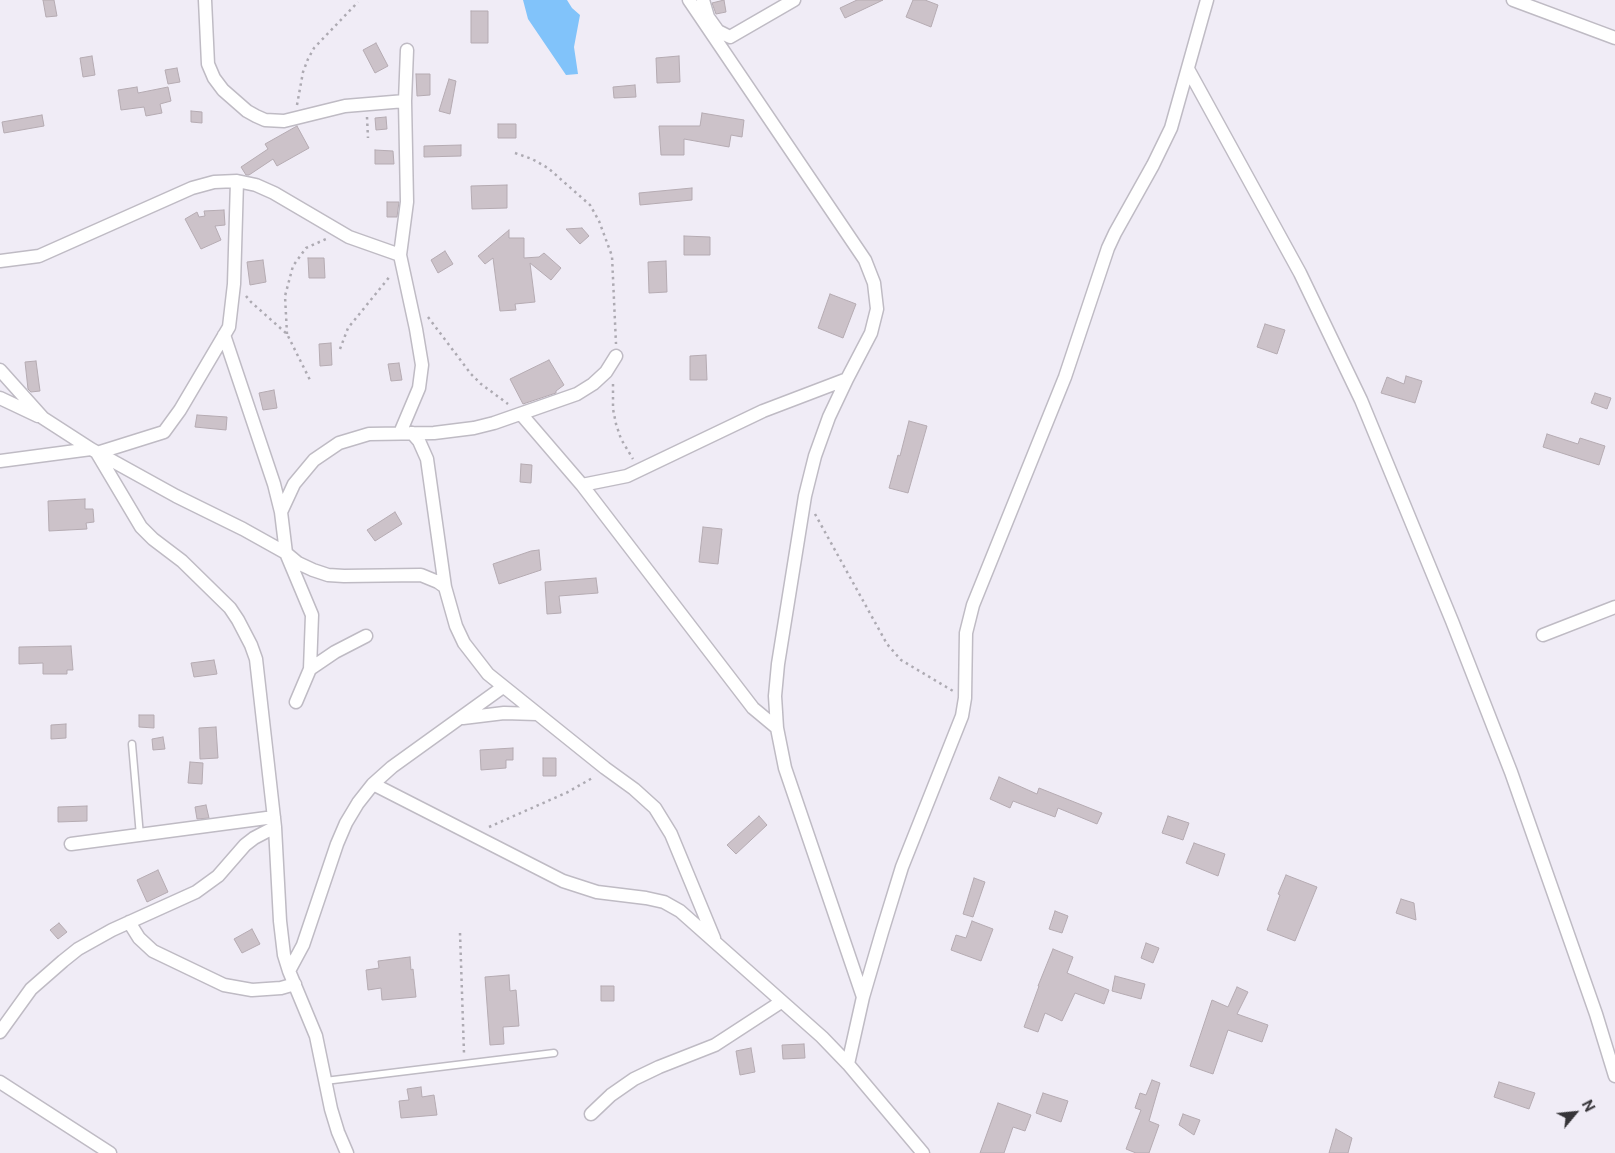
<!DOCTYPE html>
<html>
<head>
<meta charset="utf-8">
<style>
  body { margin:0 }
  #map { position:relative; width:1615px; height:1153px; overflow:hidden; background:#f0ecf6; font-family:"Public Sans",sans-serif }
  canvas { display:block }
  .north { position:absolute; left:1550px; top:1088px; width:50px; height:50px; -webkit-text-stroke:4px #f0ecf6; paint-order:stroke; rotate:62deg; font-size:14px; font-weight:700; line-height:20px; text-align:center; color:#363438 }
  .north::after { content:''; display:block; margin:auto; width:18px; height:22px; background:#363438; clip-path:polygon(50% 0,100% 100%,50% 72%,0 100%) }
</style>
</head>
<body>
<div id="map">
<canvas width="1615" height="1153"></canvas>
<div class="north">N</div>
</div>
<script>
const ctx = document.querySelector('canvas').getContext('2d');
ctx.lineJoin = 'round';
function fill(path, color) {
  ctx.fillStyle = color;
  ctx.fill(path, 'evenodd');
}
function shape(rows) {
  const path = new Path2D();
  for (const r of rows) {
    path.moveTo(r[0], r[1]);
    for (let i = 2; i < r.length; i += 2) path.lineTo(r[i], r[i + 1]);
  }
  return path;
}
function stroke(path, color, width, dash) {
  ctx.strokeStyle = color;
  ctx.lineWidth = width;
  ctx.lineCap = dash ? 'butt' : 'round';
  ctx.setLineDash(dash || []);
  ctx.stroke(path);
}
fill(shape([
  [523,0,567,0,572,8,580,15,574,47,578,74,566,75,528,19]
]), '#81c3fa');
const building = shape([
  [43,0,54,0,57,16,46,17,43,0],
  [724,0,726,12,716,14,712,3,724,0],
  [857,0,883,0,845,18,840,8,857,0],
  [913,0,925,0,938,5,931,27,906,17,913,0],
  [471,11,488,11,488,43,471,43,471,11],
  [376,43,388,66,375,73,363,50,376,43],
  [92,56,95,75,83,77,80,58,92,56],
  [679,56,680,82,657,83,656,58,679,56],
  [177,68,180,82,168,84,165,70,177,68],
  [416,74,430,74,430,95,417,96,416,74],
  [449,79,456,81,450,114,439,111,449,79],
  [635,85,636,97,614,98,613,87,635,85],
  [137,87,138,93,168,87,171,101,160,104,162,113,146,116,144,107,121,110,118,90,137,87],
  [191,111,202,112,202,123,191,122,191,111],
  [702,113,744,120,742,137,731,135,729,147,684,139,684,155,661,155,659,126,700,126,702,113],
  [42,115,44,126,4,133,2,122,42,115],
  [386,117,387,129,376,130,375,118,386,117],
  [498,124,516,124,516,138,498,138,498,124],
  [297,126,309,148,277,166,273,159,249,175,246,175,241,167,268,149,265,144,297,126],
  [461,145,461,156,424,157,424,146,461,145],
  [375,150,393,151,394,164,375,164,375,150],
  [507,185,507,208,472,209,471,186,507,185],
  [692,188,692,200,640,205,639,193,692,188],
  [387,202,399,202,397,217,387,217,387,202],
  [224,210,225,225,215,226,221,240,201,249,185,219,197,212,199,217,205,216,204,211,224,210],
  [582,228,589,236,580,244,566,229,582,228],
  [509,230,509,238,524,238,524,258,539,257,544,253,561,268,551,280,530,263,535,302,515,304,516,310,500,311,493,258,485,264,478,256,509,230],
  [684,236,710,237,710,255,684,255,684,236],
  [445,251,453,264,438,273,431,260,445,251],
  [308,258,324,258,325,278,309,278,308,258],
  [263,260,266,282,250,285,247,262,263,260],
  [666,261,667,292,649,293,648,262,666,261],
  [830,294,856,304,843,338,818,328,830,294],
  [1265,324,1285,330,1277,354,1257,347,1265,324],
  [331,343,332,365,320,366,319,344,331,343],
  [706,355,707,380,690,380,690,356,706,355],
  [549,360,564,385,556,391,556,393,523,404,510,379,549,360],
  [36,361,40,391,31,392,28,389,25,362,36,361],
  [399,363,402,380,391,381,388,364,399,363],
  [1406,376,1422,381,1415,403,1381,393,1387,377,1404,384,1406,376],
  [274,390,277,408,263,410,259,393,274,390],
  [1595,393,1611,398,1607,409,1591,403,1595,393],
  [197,415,227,417,226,430,195,427,197,415],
  [909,421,927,426,908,493,889,488,898,455,900,456,909,421],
  [1547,434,1578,444,1580,438,1605,446,1599,465,1543,447,1547,434],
  [521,464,532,465,531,483,520,482,521,464],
  [85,499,85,509,93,509,94,522,86,523,87,529,49,531,48,501,85,499],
  [395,512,402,524,375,541,367,530,395,512],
  [703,527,722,529,718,564,699,562,703,527],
  [539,550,541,570,499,584,493,564,531,551,539,550],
  [596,578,598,593,559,596,561,613,547,614,545,582,596,578],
  [71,646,73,670,67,670,67,674,43,674,43,663,19,664,19,647,71,646],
  [214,660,217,674,194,677,191,663,214,660],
  [139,715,154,715,154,728,139,727,139,715],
  [66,724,66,738,51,739,51,725,66,724],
  [216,727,218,758,200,759,199,728,216,727],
  [163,737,165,749,153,750,152,739,163,737],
  [513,748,513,760,506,760,506,768,481,770,480,750,513,748],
  [543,758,556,758,556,776,543,776,543,758],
  [190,762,203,763,202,784,188,783,190,762],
  [999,777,1037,794,1039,788,1102,813,1097,824,1058,808,1055,817,1013,801,1010,808,990,799,999,777],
  [206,805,209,818,197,819,195,807,206,805],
  [87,806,87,821,58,822,58,807,87,806],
  [759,816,767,825,736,854,727,845,759,816],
  [1168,816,1189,823,1183,840,1162,833,1168,816],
  [1194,843,1225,854,1218,876,1186,863,1194,843],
  [158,870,168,892,147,902,137,880,158,870],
  [1286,875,1317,887,1295,941,1267,930,1280,895,1278,894,1286,875],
  [974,878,985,882,973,917,963,914,974,878],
  [1401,899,1414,903,1416,920,1396,913,1401,899],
  [1055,911,1068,916,1062,933,1049,929,1055,911],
  [972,921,993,929,981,961,951,950,956,935,966,938,972,921],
  [59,923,67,932,58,939,50,930,59,923],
  [252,929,260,944,242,953,234,939,252,929],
  [1146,943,1159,948,1153,963,1141,958,1146,943],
  [1053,949,1073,957,1067,973,1109,990,1104,1004,1075,993,1062,1021,1045,1013,1038,1032,1024,1027,1039,986,1038,986,1053,949],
  [410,957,411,970,413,969,416,997,382,1000,381,988,368,990,366,970,379,968,378,961,410,957],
  [509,975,510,991,516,990,519,1026,503,1027,504,1044,490,1045,485,977,509,975],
  [1115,976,1145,984,1141,999,1112,991,1115,976],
  [601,986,614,986,614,1001,601,1001,601,986],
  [1237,987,1248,992,1237,1014,1268,1025,1262,1042,1228,1030,1213,1074,1190,1066,1212,1000,1228,1007,1237,987],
  [804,1044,805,1058,783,1059,782,1045,804,1044],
  [751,1048,755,1072,740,1075,736,1051,751,1048],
  [1152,1080,1160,1083,1149,1121,1159,1125,1149,1153,1136,1153,1126,1149,1141,1110,1135,1108,1140,1093,1146,1095,1152,1080],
  [1499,1082,1535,1093,1529,1109,1494,1097,1499,1082],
  [421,1087,422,1097,434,1095,437,1115,401,1118,399,1101,409,1100,407,1089,421,1087],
  [1043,1093,1068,1101,1061,1122,1036,1113,1043,1093],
  [998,1103,1031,1115,1025,1131,1013,1127,1004,1153,980,1153,998,1103],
  [1183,1114,1200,1120,1194,1135,1179,1125,1183,1114],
  [1336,1129,1352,1138,1348,1153,1329,1153,1336,1129]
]);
fill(building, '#ccc2c9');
stroke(building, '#b5abb2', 1);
const service = shape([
  [132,744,140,836],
  [325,1081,554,1053]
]);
const minor = shape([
  [205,0,208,64,214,78,223,90,247,111,256,116,265,120,284,121,345,106,405,101],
  [689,0,865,260,874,283,877,309,871,333,847,379,829,417,815,456,805,496,778,664,775,696,777,728,785,768,863,997],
  [703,0,708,17,718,31,730,37,794,0],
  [1513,0,1615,38],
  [1188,69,1300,273,1361,400,1452,621,1511,772,1596,1014,1615,1076],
  [0,261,39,256,192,188,214,182,237,181,256,185,274,193,349,237,400,255],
  [224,335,274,484,281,512,286,553,312,615,310,669,296,702],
  [0,370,43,418,91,449,176,496,243,529,286,553,298,563,313,570,328,575,344,576,421,575,438,582,445,587],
  [0,398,38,416],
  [521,414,582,485,753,708,777,728],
  [400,433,419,388,422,365,416,329,400,255,407,202,405,101,407,50],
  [412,433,419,441,427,459,445,587,456,626,464,643,488,674,605,768,634,789,655,808,671,834,714,938],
  [97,453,141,527,153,539,182,561,230,608,238,620,251,645,256,659,275,827,280,921,284,955,289,971,316,1036,331,1109,338,1132,347,1153],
  [97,453,164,432,180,410,229,327,234,284,237,181],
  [0,461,91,449],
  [582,485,627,476,763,411,847,379],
  [281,512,294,484,314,460,339,443,369,434,434,433,474,428,494,423,577,394,593,384,606,372,616,356],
  [1543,635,1615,607],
  [310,669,335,652,366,636],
  [463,718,504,713,537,714],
  [373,784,563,881,597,892,646,898,664,902,680,911,822,1037,848,1064,923,1153],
  [71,844,274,817],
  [129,922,139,938,153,951,224,985,252,990,281,988,295,984],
  [289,971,303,945,337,844,346,823,358,803,373,784,392,767,503,687],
  [0,1032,31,989,63,961,78,949,112,930,196,892,218,876,245,845,254,838,275,827],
  [848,1064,863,997,882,932,902,867,962,716,965,698,966,633,973,605,1065,377,1108,248,1115,233,1153,165,1171,128,1207,0],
  [0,1082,110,1153],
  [591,1114,611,1095,634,1079,659,1067,715,1045,781,1002]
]);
stroke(service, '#bfbbc4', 9);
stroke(minor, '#bfbbc4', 15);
stroke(shape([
  [297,105,303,72,308,59,314,48,358,2],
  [367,117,368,138],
  [515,153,532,159,548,168,590,205,599,221,612,256,616,344],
  [246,296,251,302,287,334,310,380],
  [428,317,471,374,481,384,508,404],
  [287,334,285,296,293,266,306,248,326,239],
  [340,349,348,328,391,275],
  [613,384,613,409,616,424,621,439,633,459],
  [815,514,887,644,901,660,953,691],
  [489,827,568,792,594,777],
  [460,933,464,1053]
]), '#adaab2', 2.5, [2.5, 4]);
stroke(service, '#fff', 6);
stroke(minor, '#fff', 12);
</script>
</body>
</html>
